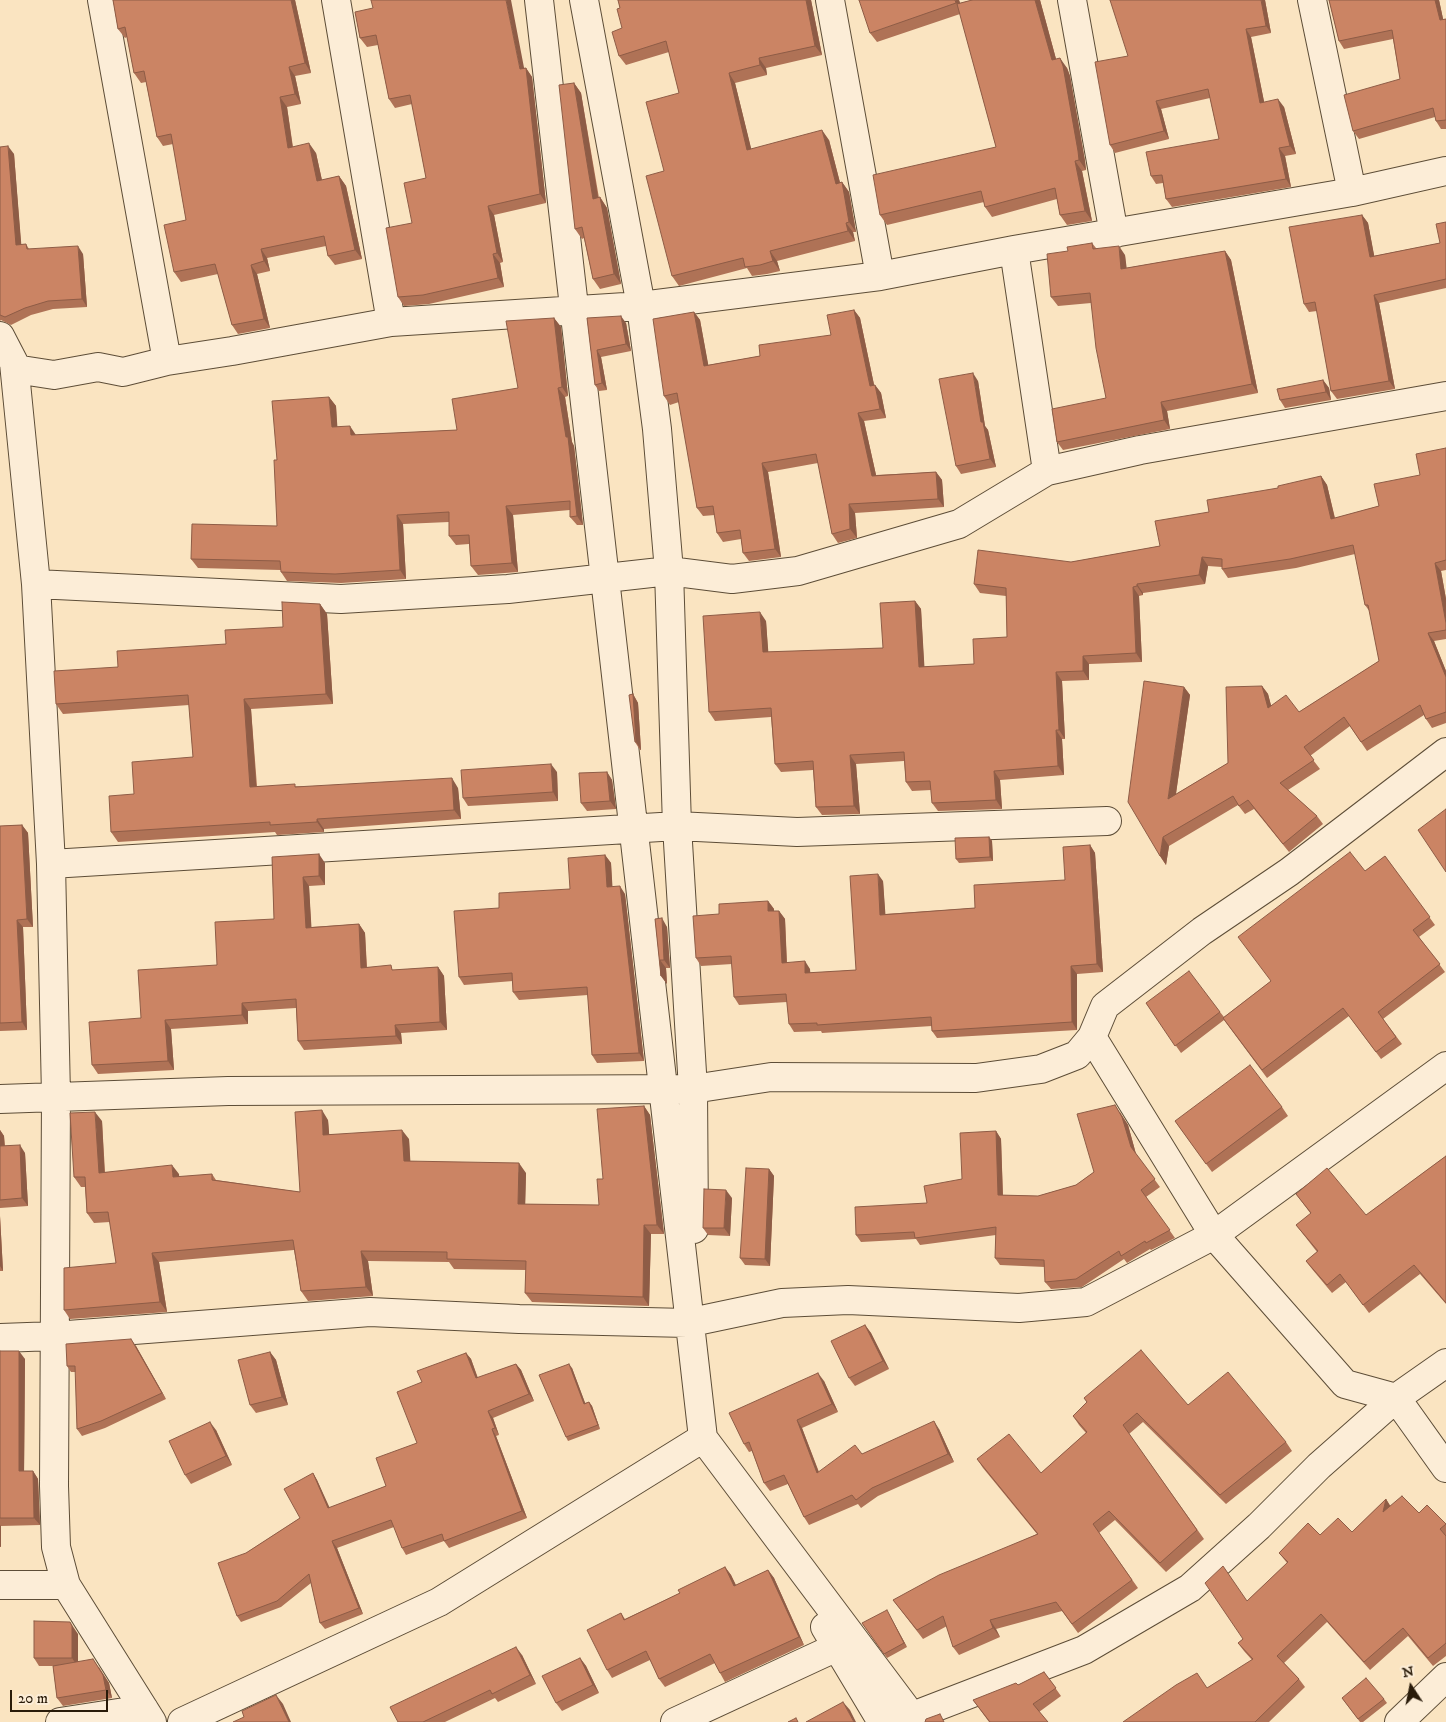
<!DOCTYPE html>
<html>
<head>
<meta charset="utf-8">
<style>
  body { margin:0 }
  #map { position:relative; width:1446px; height:1722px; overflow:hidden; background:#fae4c1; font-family:"IM FELL DW Pica",serif }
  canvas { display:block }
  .north { position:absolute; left:1386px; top:1662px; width:50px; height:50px; -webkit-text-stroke:4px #fcedd7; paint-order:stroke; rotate:349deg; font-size:14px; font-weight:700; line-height:20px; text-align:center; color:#291b09 }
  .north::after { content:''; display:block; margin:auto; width:18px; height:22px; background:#291b09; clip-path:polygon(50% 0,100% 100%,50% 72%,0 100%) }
  .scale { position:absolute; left:10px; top:1690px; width:98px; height:22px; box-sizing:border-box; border:2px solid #291b09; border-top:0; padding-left:6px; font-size:15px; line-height:18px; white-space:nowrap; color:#291b09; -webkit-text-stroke:4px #fcedd7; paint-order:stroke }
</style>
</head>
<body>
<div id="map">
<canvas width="1446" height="1722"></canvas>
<div class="north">N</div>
<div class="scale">20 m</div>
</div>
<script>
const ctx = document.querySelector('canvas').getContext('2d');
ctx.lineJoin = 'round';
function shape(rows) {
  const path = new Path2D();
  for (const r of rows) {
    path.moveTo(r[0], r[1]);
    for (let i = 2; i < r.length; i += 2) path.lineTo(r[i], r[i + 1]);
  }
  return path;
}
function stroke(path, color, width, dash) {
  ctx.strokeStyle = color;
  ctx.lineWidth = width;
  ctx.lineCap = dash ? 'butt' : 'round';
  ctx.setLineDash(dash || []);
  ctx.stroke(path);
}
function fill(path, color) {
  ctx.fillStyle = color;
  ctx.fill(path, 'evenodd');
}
const street = shape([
  [102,0,167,361],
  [336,0,391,322],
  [539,0,703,1438,916,1722],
  [584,0,641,306,657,429,669,571,677,826,693,1089,694,1229],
  [830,0,880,276],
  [1072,0,1114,234],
  [1312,0,1352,192],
  [1014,250,1047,471],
  [0,336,14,363,36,584,341,599,508,589,669,571,732,579,798,571,959,524,1047,471,1140,450,1446,396],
  [15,369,54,375,98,367,123,372,167,361,232,351,391,322,641,306,880,276,1014,250,1352,192,1446,171],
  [36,584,51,864,56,1096,54,1486,56,1547,66,1585,152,1722],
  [51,864,677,826,797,832,1107,821],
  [1092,1037,1214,1235,1345,1384,1396,1398,1446,1468],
  [0,1099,228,1091,693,1089,771,1077,976,1078,1041,1069,1077,1055,1092,1037,1105,1006,1202,931,1289,872,1446,752],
  [0,1338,55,1336,370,1312,519,1319,687,1323,782,1303,848,1300,1019,1308,1086,1302,1214,1235,1446,1066],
  [0,1585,66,1585],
  [825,1627,882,1722],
  [60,1722,144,1709],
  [182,1722,439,1602,703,1438],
  [675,1722,837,1647],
  [897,1722,1084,1650,1190,1588,1259,1526,1319,1466,1396,1398,1446,1363],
  [1399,1722,1446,1677]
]);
stroke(street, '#5d4d37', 30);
stroke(street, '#fcedd7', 28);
fill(shape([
  [113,0,295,0,311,73,295,76,301,104,287,107,293,147,316,153,322,180,339,176,346,186,362,259,335,265,328,256,326,246,267,258,270,271,257,274,270,328,238,334,232,325,218,274,181,282,174,272,186,220,173,144,163,146,157,137,146,82,141,83,134,73,127,37,125,38,118,29],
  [618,0,811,0,822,55,766,68,767,75,735,83,751,149,829,140,840,183,842,182,849,192,856,232,853,232,855,241,777,261,780,271,767,274,752,276,747,268,679,286,672,276,664,171,679,93,669,52,626,65,619,56,622,28,620,8],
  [959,0,960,3,972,0,1040,0,1056,59,1067,68,1070,76,1085,161,1086,170,1082,171,1092,221,1067,225,1060,215,1057,199,992,217,985,207,984,202,887,225,880,215,996,147,960,14,877,42,870,33],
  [1265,0,1271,33,1251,37,1264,102,1284,107,1296,154,1285,156,1291,187,1172,207,1166,199,1163,183,1156,184,1151,176,1219,139,1210,98,1161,109,1169,139,1115,153,1110,145,1128,56],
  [1329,0,1439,0,1443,19,1446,19,1446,129,1441,129,1436,121,1435,117,1359,139,1353,131,1400,79,1393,39,1344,49,1339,41],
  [355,12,524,68,526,68,532,77,546,203,494,215,503,262,500,263,504,287,429,304,404,306,398,297,412,223,426,178,412,104,395,108,389,99,378,45,367,47,360,38],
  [574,83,581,93,599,198,600,197,607,208,621,284,600,289,593,279,584,238,582,239,575,229],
  [0,147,14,154,21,245,26,244,29,249,83,254,87,307,53,309,31,315,11,325,1,320,0,321],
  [1362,215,1368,223,1374,256,1440,243,1446,222,1446,288,1379,303,1395,389,1337,399,1331,391,1317,311,1309,312,1304,304],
  [1092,243,1096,248,1125,255,1126,268,1225,251,1231,260,1258,393,1167,411,1170,429,1063,450,1057,442,1106,398,1091,303,1058,306,1051,297,1068,251],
  [854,310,860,318,874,385,875,385,881,393,886,418,864,421,876,475,936,472,942,480,944,507,855,513,857,538,838,543,832,534,818,463,768,472,781,557,749,561,743,553,741,539,723,542,717,533,715,515,703,516,697,508,679,402,670,405,664,396,694,312,700,320,708,365,760,356,831,335],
  [554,318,561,327,568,396,565,397,572,442,574,446,583,525,577,525,570,517,570,510,513,515,518,572,478,575,471,566,469,544,456,545,449,536,449,522,403,524,406,579,341,583,287,581,281,572,281,570,198,568,191,559,277,526,277,460,329,397,336,406,337,427,356,435,457,430,518,388],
  [587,318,626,323,631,351,601,357,607,390,599,391,595,385],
  [1323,380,1329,388,1331,400,1285,408,1280,400],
  [978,381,985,426,988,430,996,467,961,474,956,466],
  [1446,448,1446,570,1441,571,1446,599,1446,639,1434,641,1446,671,1446,723,1432,728,1426,719,1424,715,1367,751,1350,726,1310,756,1320,769,1288,790,1317,816,1323,824,1289,852,1254,809,1245,814,1238,805,1169,846,1166,865,1160,856,1184,687,1190,695,1176,794,1228,763,1262,686,1268,694,1271,706,1299,712,1379,661,1370,612,1365,605,1355,554,1296,568,1228,578,1222,569,1222,567,1208,566,1205,584,1143,593,1143,595,1139,596,1142,662,1089,664,1089,680,1062,681,1065,739,1062,739,1064,775,1000,780,1002,809,938,811,932,803,931,790,912,791,906,782,904,761,856,764,860,814,822,815,816,807,813,770,781,772,775,764,771,717,715,721,709,712,766,621,768,652,883,648,915,601,921,609,924,667,974,664,1007,637,1006,596,980,593,974,584,1071,562,1160,546,1209,512,1278,488,1321,476,1327,485,1335,518,1379,506,1420,475],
  [320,604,327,614,333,704,251,709,257,786,458,788,461,819,324,829,324,832,277,835,275,832,118,842,111,832,134,794,193,757,189,705,63,714,56,704,118,667,226,644,283,627],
  [633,694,638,703,641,750,640,750,635,742],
  [557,772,558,801,468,806,463,798],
  [607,772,612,780,616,809,587,811,581,803],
  [22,825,28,833,33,927,23,927,27,1030,0,1031,0,826],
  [989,837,992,841,993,861,959,863,956,859],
  [1090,845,1095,853,1103,972,1077,974,1077,1030,937,1038,932,1031,932,1026,822,1033,821,1031,794,1032,789,1024,787,1002,739,1005,734,997,732,964,701,966,696,958,768,901,774,909,774,911,779,911,785,919,787,962,810,969,810,973,856,970,883,881,885,914,975,908,1065,880],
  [605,855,611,863,612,887,625,894,644,1061,597,1063,592,1055,588,995,519,1000,513,992,513,981,464,985,459,977,499,908,570,889],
  [1385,856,1435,925,1419,937,1445,972,1383,1019,1402,1044,1381,1059,1349,1016,1267,1078,1224,1020,1181,1053,1146,1003,1220,1012,1224,1017,1271,981,1365,871],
  [272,857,325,863,325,885,309,886,311,927,359,924,365,933,367,967,395,970,438,967,444,976,447,1030,401,1033,402,1044,304,1050,298,1041,296,1008,248,1011,248,1024,171,1029,174,1070,98,1074,92,1065,141,1018,217,965,274,919],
  [655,919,667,927,670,968,666,968,667,984,661,976],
  [644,1106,650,1115,664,1234,651,1234,649,1306,532,1302,525,1293,526,1270,454,1269,449,1262,368,1261,373,1296,308,1301,301,1291,294,1250,159,1262,167,1312,70,1319,64,1310,116,1263,110,1222,94,1223,87,1213,85,1187,81,1187,74,1177,102,1121,105,1172,179,1174,179,1177,212,1174,216,1180,300,1192,328,1120,329,1134,409,1139,410,1161,526,1173,525,1204,599,1205,603,1179],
  [1282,1107,1288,1116,1212,1172,1175,1121],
  [1120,1112,1128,1125,1136,1154,1160,1187,1146,1197,1175,1238,1151,1250,1150,1249,1127,1263,1124,1259,1082,1287,1051,1289,1045,1282,1045,1267,1000,1265,995,1258,996,1235,920,1245,916,1239,861,1242,856,1235,927,1203,962,1179,996,1131,1001,1139,1003,1195,1038,1196,1076,1185,1094,1172],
  [0,1130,4,1136,5,1146,25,1153,28,1206,0,1208],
  [1446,1156,1446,1304,1420,1274,1369,1313,1346,1282,1332,1293,1312,1269,1306,1261,1317,1252,1296,1225,1311,1214,1296,1194,1366,1215],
  [769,1169,774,1176,770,1266,745,1265,740,1258],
  [732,1198,730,1236,708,1235,703,1228],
  [0,1216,3,1271,0,1271],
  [865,1325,871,1333,889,1369,855,1386,849,1378],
  [136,1346,166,1399,105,1428,82,1436,77,1429,76,1372,71,1372,67,1366],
  [0,1351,25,1359,24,1471,33,1471,38,1479,40,1525,1,1526,1,1547,0,1547],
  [270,1352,276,1360,288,1405,256,1413,250,1405],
  [466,1353,471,1359,478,1378,516,1364,521,1370,534,1401,493,1418,499,1435,496,1436,527,1518,449,1548,444,1541,406,1555,402,1548,394,1527,337,1548,363,1614,325,1629,320,1623,311,1583,281,1607,241,1622,237,1616,246,1553,300,1518,313,1473,317,1480,329,1508,386,1486,417,1443,422,1382],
  [572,1368,585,1403,589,1402,592,1406,600,1429,568,1441,566,1437],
  [824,1381,838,1412,802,1428,819,1472,862,1454,939,1429,954,1462,878,1496,861,1508,858,1504,809,1525,804,1517,788,1484,770,1491,764,1483,752,1451,749,1452,744,1444],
  [1084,1398,1188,1405,1286,1442,1292,1451,1226,1504,1143,1422,1129,1434,1204,1539,1166,1572,1115,1520,1099,1533,1138,1588,1078,1633,1062,1611,996,1629,1000,1637,959,1655,953,1647,947,1626,923,1639,893,1600,1037,1534,983,1468,977,1459,1041,1473,1086,1433,1079,1425,1073,1416,1087,1402],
  [216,1430,232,1465,191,1484,185,1475],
  [1386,1499,1390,1506,1419,1513,1427,1505,1446,1524,1446,1656,1433,1666,1408,1636,1370,1670,1327,1622,1284,1663,1299,1679,1305,1687,1269,1722,1123,1722,1207,1688,1252,1660,1244,1651,1238,1643,1243,1639,1247,1601,1287,1563,1279,1553,1320,1535,1352,1532],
  [725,1567,731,1575,736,1585,768,1570,774,1578,804,1645,725,1682,720,1673,715,1663,665,1687,659,1679,650,1660,612,1678,607,1670,621,1613,625,1619,680,1593],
  [889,1614,907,1647,887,1658,862,1623],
  [78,1634,78,1661,99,1667,109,1683,112,1698,63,1706,57,1698,53,1666,39,1666,34,1658],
  [522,1655,536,1684,498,1702,495,1698,445,1722,398,1722],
  [580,1658,586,1666,599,1693,562,1711,556,1703],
  [1044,1672,1061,1696,1039,1712,1048,1722,989,1722,973,1700,1018,1685],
  [1342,1698,1384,1699,1387,1703,1363,1722,1360,1722]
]), '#af7256');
fill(shape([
  [291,0,295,0,311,73,305,63],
  [506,0,511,0,526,78,520,69],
  [806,0,811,0,822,55,815,46],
  [955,0,959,0,963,12,956,3],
  [1035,0,1040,0,1059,70,1052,60],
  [1261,0,1265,0,1271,33,1266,26],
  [1435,0,1439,0,1445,28,1440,20],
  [1246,29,1251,37,1266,111,1260,103],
  [759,58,766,68,767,75,760,65],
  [1060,58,1067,68,1070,76,1085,161,1086,170,1079,160],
  [289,67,295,76,301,104,295,94],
  [526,68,532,77,546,203,540,194],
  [729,73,735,83,754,160,747,150],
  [574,83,581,93,600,209,593,199],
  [280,97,287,107,294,157,288,148],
  [1278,99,1284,107,1296,154,1290,146],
  [1156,101,1161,109,1169,139,1164,131],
  [822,130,829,140,843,194,836,184],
  [309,143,316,153,324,190,317,181],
  [8,146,14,154,22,253,16,245],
  [1279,148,1285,156,1291,187,1286,179],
  [1075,161,1082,171,1092,221,1085,211],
  [339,176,346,186,362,259,355,250],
  [842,182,849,192,856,232,849,222],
  [600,197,607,208,621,284,614,274],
  [488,206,494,215,503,262,497,253],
  [1362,215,1368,223,1376,265,1370,257],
  [846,223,853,232,855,241,848,231],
  [78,246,83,254,87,307,82,299],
  [1119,246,1125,255,1128,278,1121,269],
  [261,249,267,258,270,271,264,261],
  [770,251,777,261,780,271,773,261],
  [1225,251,1231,260,1258,393,1252,384],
  [493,254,500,263,504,287,498,278],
  [251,265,257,274,270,328,264,319],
  [1374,295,1379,303,1395,389,1389,381],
  [854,310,860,318,876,394,870,386],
  [694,312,700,320,710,374,704,366],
  [621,316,626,323,631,351,626,344],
  [554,318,561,327,568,396,562,387],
  [597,350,601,357,607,390,602,383],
  [973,373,978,381,985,426,988,430,996,467,990,459,981,422],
  [1323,380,1329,388,1331,400,1326,392],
  [875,385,881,393,886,418,880,409],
  [558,388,565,397,572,442,574,446,583,525,577,516],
  [329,397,336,406,338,436,332,427],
  [1161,402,1167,411,1170,429,1164,420],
  [858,413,864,421,878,484,872,476],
  [350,426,356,435,351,435],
  [762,463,768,472,781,557,775,549],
  [936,472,942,480,944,507,938,499],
  [1321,476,1327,485,1337,528,1331,519],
  [849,504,855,513,857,538,850,529],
  [506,506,513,515,518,572,512,563],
  [397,515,403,524,406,579,400,570],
  [1202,557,1208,566,1205,584,1199,575],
  [1435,563,1441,571,1446,599,1446,623],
  [1137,584,1143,593,1143,595,1137,586],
  [1133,587,1139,596,1142,662,1136,653],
  [915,601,921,609,925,676,919,667],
  [320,604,327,614,333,704,326,694],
  [760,612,766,621,769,661,763,652],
  [1428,633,1434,641,1446,671,1446,677],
  [1083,656,1089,664,1089,680,1083,671],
  [1056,672,1062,681,1065,739,1059,730],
  [1262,686,1268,694,1274,716,1268,708],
  [1184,687,1190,695,1174,807,1168,799],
  [633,694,638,703,641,750,636,742],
  [244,699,251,709,257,797,250,787],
  [1056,730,1062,739,1064,775,1058,766],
  [850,755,856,764,860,814,854,806],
  [551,764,557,772,558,801,553,792],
  [994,771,1000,780,1002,809,996,800],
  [607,772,612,780,616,809,610,801],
  [452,778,458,788,461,819,454,810],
  [317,819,324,829,324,832,317,822],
  [22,825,28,833,33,927,27,919],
  [989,837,992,841,993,861,990,857],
  [1163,837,1169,846,1166,865,1160,856],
  [1090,845,1095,853,1103,972,1097,964],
  [319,854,325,863,325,885,319,876],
  [605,855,611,863,613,895,607,887],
  [878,874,883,881,886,922,880,915],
  [303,877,309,886,312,936,306,928],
  [620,886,625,894,644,1061,639,1053],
  [768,901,774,909,774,919,768,911],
  [779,911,785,919,787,971,782,963],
  [662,918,667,927,670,968,664,960],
  [17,920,23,927,27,1030,22,1022],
  [359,924,365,933,367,976,361,968],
  [660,960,666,968,667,984,661,976],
  [805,961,810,969,811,981,805,973],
  [1071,966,1077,974,1077,1030,1072,1022],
  [438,967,444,976,447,1030,440,1022],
  [242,1003,248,1011,248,1024,242,1015],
  [165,1020,171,1029,174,1070,168,1061],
  [395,1025,401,1033,402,1044,396,1036],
  [1115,1105,1128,1125,1136,1154,1131,1147],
  [644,1106,650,1115,664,1234,657,1225],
  [322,1110,328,1120,330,1144,323,1135],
  [95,1112,102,1121,105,1182,99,1173],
  [0,1130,4,1136,5,1154,0,1147],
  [402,1130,409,1139,411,1171,404,1161],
  [996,1131,1001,1139,1003,1202,998,1195],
  [20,1145,25,1153,28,1206,22,1198],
  [519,1163,526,1173,525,1213,518,1204],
  [172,1165,179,1174,180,1187,173,1177],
  [769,1169,774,1176,770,1266,765,1259],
  [726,1190,732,1198,730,1236,724,1228],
  [0,1216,3,1271,0,1266],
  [644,1225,651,1234,649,1306,643,1297],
  [361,1251,368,1261,373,1296,366,1287],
  [152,1253,159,1262,167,1312,160,1302],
  [865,1325,871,1333,889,1369,883,1361],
  [131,1339,136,1346,166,1399,162,1393],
  [19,1351,25,1359,24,1479,19,1471],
  [270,1352,276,1360,288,1405,282,1397],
  [466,1353,471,1359,480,1385,476,1378],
  [516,1364,521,1370,534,1401,529,1394],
  [569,1364,572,1368,587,1408,584,1404],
  [818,1373,824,1381,838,1412,832,1404],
  [589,1402,592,1406,600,1429,598,1425],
  [488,1411,493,1418,499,1435,495,1428],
  [797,1420,802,1428,822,1481,817,1473],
  [934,1421,939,1429,954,1462,948,1454],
  [210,1422,216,1430,232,1465,226,1456],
  [492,1429,496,1436,527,1518,522,1511],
  [33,1471,38,1479,40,1525,34,1518],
  [313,1473,317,1480,333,1515,328,1508],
  [1386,1499,1391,1507,1383,1512],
  [0,1525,1,1526,1,1547,0,1546],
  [332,1541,337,1548,363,1614,359,1608],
  [725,1567,731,1575,740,1594,734,1586],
  [768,1570,774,1578,804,1645,799,1637],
  [887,1610,889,1614,907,1647,904,1643],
  [990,1620,996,1629,1000,1637,993,1628],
  [70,1622,78,1634,78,1667,72,1658],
  [516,1647,522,1655,536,1684,530,1675],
  [580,1658,586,1666,599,1693,593,1685],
  [93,1659,109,1683,112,1698,106,1690],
  [276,1695,283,1704,291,1722,289,1722],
  [843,1702,850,1710,856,1722,854,1722]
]), '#8e5c46');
const building = shape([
  [113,0,291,0,305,63,289,67,295,94,280,97,288,148,309,143,317,181,339,176,355,250,328,256,324,236,261,249,264,261,251,265,264,319,232,325,215,264,174,272,164,225,186,220,171,134,157,137,144,71,134,73,125,27,118,29,113,0],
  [371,0,506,0,520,69,526,68,540,194,488,206,497,253,493,254,498,278,423,295,398,297,386,228,412,223,404,183,426,178,410,95,389,99,376,35,360,38,355,12,373,8,371,0],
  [618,0,806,0,815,46,759,58,760,65,729,73,747,150,822,130,836,184,842,182,849,222,846,223,848,231,770,251,773,261,760,265,745,267,743,258,672,276,646,176,664,171,646,102,679,93,666,41,619,56,612,32,622,28,617,9,620,8,618,0],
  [859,0,955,0,956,3,870,33,859,0],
  [972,0,1035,0,1052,60,1060,58,1063,66,1078,151,1079,160,1075,161,1085,211,1060,215,1055,188,985,207,981,191,880,215,873,175,996,147,957,4,972,0],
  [1110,0,1261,0,1266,26,1246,29,1260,103,1278,99,1290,146,1279,148,1286,179,1166,199,1162,175,1151,176,1146,152,1219,139,1208,89,1156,101,1164,131,1110,145,1095,62,1128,56,1110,0],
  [1329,0,1435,0,1440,20,1446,19,1446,120,1436,121,1433,108,1353,131,1344,95,1400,79,1392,30,1339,41,1329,0],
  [574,83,593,199,600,197,614,274,593,279,582,227,575,229,559,85,574,83],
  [8,146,16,245,26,244,27,249,78,246,82,299,48,301,25,308,5,317,0,315,0,147,8,146],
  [1362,215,1370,257,1440,243,1436,224,1446,222,1446,279,1374,295,1389,381,1331,391,1315,302,1304,304,1289,227,1362,215],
  [1092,243,1093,249,1119,246,1121,269,1225,251,1252,384,1161,402,1164,420,1057,442,1052,409,1106,398,1096,348,1090,293,1051,297,1047,254,1068,251,1067,247,1092,243],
  [854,310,870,386,875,385,880,409,858,413,872,476,936,472,938,499,849,504,850,529,832,534,816,454,762,463,775,549,743,553,740,530,717,533,713,506,697,508,677,393,664,396,653,319,694,312,704,366,760,356,759,345,831,335,827,315,854,310],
  [621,316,626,344,597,350,602,383,595,385,587,318,621,316],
  [554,318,562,387,558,388,566,437,568,437,577,516,570,517,570,501,506,506,512,563,471,566,469,535,449,536,449,512,397,515,400,570,335,574,281,572,280,561,191,559,192,524,277,526,274,460,277,460,272,401,329,397,332,427,350,426,351,435,457,430,452,399,518,388,506,321,554,318],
  [973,373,981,422,983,422,990,459,956,466,939,379,973,373],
  [1323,380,1326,392,1280,400,1277,389,1323,380],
  [1446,448,1446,560,1435,563,1446,623,1446,630,1428,633,1446,677,1446,712,1426,719,1420,705,1361,742,1344,717,1304,747,1314,760,1280,783,1317,816,1283,844,1248,800,1239,806,1233,796,1163,837,1160,856,1128,802,1144,681,1184,687,1168,799,1228,763,1226,687,1262,686,1268,708,1286,695,1299,712,1379,661,1368,605,1365,605,1353,545,1290,559,1222,569,1222,559,1202,557,1199,575,1137,584,1137,586,1133,587,1136,653,1083,656,1083,671,1056,672,1059,730,1056,730,1058,766,994,771,996,800,932,803,930,781,906,782,904,752,850,755,854,806,816,807,813,761,775,764,771,708,709,712,703,616,760,612,763,652,883,648,880,603,915,601,919,667,974,664,973,639,1007,637,1006,588,974,584,978,550,1071,562,1160,546,1155,521,1209,512,1207,500,1278,488,1278,486,1321,476,1331,519,1379,506,1374,484,1420,475,1416,454,1446,448],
  [282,602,320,604,326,694,244,699,250,787,295,784,295,787,452,778,454,810,317,819,317,822,270,825,270,822,111,832,109,796,134,794,132,762,193,757,188,695,56,704,54,671,118,667,117,651,226,644,225,630,283,627,282,602],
  [633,694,636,742,635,742,629,695,633,694],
  [551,764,553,792,463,798,461,770,551,764],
  [607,772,610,801,581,803,579,773,607,772],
  [1446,809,1446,872,1418,830,1446,809],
  [22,825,27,919,17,920,22,1022,0,1023,0,826,22,825],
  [989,837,990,857,956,859,955,838,989,837],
  [1090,845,1097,964,1071,966,1072,1022,932,1031,931,1017,817,1025,817,1023,789,1024,786,994,734,997,731,956,696,958,693,916,719,914,719,904,768,901,768,911,779,911,782,963,805,961,805,973,856,970,850,876,878,874,880,915,975,908,974,885,1065,880,1063,847,1090,845],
  [1350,852,1365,871,1385,856,1430,917,1413,930,1440,964,1378,1012,1396,1037,1376,1052,1343,1008,1262,1070,1223,1018,1271,981,1238,937,1350,852],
  [319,854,319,876,303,877,306,928,359,924,361,968,391,965,392,970,438,967,440,1022,395,1025,396,1036,298,1041,296,999,242,1003,242,1015,165,1020,168,1061,92,1065,89,1022,141,1018,138,970,217,965,215,922,274,919,272,857,319,854],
  [605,855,607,887,620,886,639,1053,592,1055,587,987,513,992,512,973,459,977,454,911,499,908,499,893,570,889,568,858,605,855],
  [662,918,664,960,660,960,661,976,655,919,662,918],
  [1189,971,1220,1012,1175,1046,1146,1003,1189,971],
  [1250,1065,1282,1107,1206,1164,1175,1121,1250,1065],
  [1115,1105,1122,1117,1131,1147,1155,1179,1141,1190,1170,1230,1146,1243,1145,1241,1121,1256,1119,1251,1076,1279,1045,1282,1044,1260,995,1258,996,1227,915,1238,914,1232,856,1235,855,1207,927,1203,924,1186,962,1179,960,1133,996,1131,998,1195,1038,1196,1076,1185,1094,1172,1077,1114,1115,1105],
  [644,1106,657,1225,644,1225,643,1297,525,1293,526,1261,447,1259,447,1252,361,1251,366,1287,301,1291,293,1240,152,1253,160,1302,64,1310,64,1268,116,1263,108,1212,87,1213,85,1177,74,1177,70,1113,95,1112,99,1173,172,1165,173,1177,212,1174,212,1180,300,1192,295,1112,322,1110,323,1135,402,1130,404,1161,519,1163,518,1204,599,1205,597,1179,603,1179,597,1109,644,1106],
  [20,1145,22,1198,0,1200,0,1146,20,1145],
  [1446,1156,1446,1303,1414,1265,1363,1305,1340,1274,1327,1285,1306,1261,1318,1251,1296,1225,1311,1213,1296,1194,1327,1168,1366,1215,1446,1156],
  [746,1168,769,1169,765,1259,740,1258,746,1168],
  [704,1189,726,1190,724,1228,703,1228,704,1189],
  [865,1325,883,1361,849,1378,831,1341,865,1325],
  [131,1339,162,1393,101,1421,77,1429,75,1366,67,1366,66,1344,131,1339],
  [1141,1350,1188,1405,1228,1372,1286,1442,1220,1495,1137,1413,1123,1425,1197,1530,1160,1563,1109,1511,1093,1524,1132,1580,1072,1624,1056,1602,990,1620,993,1628,953,1647,943,1616,917,1630,893,1600,939,1575,1038,1534,977,1459,1009,1434,1041,1473,1087,1432,1073,1416,1087,1402,1084,1398,1141,1350],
  [0,1351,19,1351,19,1471,33,1471,34,1518,0,1518,0,1351],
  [270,1352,282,1397,250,1405,238,1360,270,1352],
  [466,1353,476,1378,516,1364,529,1394,488,1411,495,1428,492,1429,522,1511,444,1541,442,1534,402,1548,391,1520,332,1541,359,1608,320,1623,309,1574,277,1601,237,1616,218,1563,246,1553,300,1518,284,1489,313,1473,328,1508,386,1486,376,1458,417,1443,397,1392,422,1382,417,1371,466,1353],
  [569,1364,584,1404,589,1402,598,1425,566,1437,539,1375,569,1364],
  [818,1373,832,1404,797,1420,817,1473,855,1445,862,1454,934,1421,948,1454,872,1488,856,1500,852,1495,804,1517,784,1475,764,1483,749,1442,744,1444,729,1413,818,1373],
  [210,1422,226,1456,185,1475,169,1441,210,1422],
  [1402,1496,1419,1513,1427,1505,1446,1524,1440,1529,1446,1536,1446,1643,1428,1658,1403,1628,1364,1662,1321,1614,1277,1656,1299,1679,1255,1722,1123,1722,1176,1685,1197,1673,1207,1688,1253,1659,1238,1643,1243,1639,1205,1583,1223,1566,1247,1601,1288,1562,1279,1553,1308,1523,1320,1535,1338,1518,1352,1532,1386,1499,1383,1512,1402,1496],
  [725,1567,734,1586,768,1570,799,1637,720,1673,710,1654,659,1679,646,1651,607,1670,587,1630,621,1613,624,1620,680,1593,678,1590,725,1567],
  [887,1610,904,1643,884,1654,862,1623,887,1610],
  [34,1621,70,1622,72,1626,72,1658,34,1658,34,1621],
  [516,1647,530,1675,492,1694,490,1690,423,1722,398,1722,390,1707,516,1647],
  [580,1658,593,1685,556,1703,542,1676,580,1658],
  [93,1659,103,1675,106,1690,57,1698,53,1666,93,1659],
  [1044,1672,1056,1688,1033,1704,1048,1722,990,1722,973,1700,1016,1683,1018,1685,1044,1672],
  [1366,1678,1384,1699,1358,1719,1342,1698,1366,1678],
  [276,1695,289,1722,233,1722,244,1717,242,1711,276,1695],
  [843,1702,854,1722,806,1722,843,1702],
  [940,1714,944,1722,925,1722,926,1719,940,1714],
  [796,1718,798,1722,788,1722,796,1718]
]);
fill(building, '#cb8464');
stroke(building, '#8e5c46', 1);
</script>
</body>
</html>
